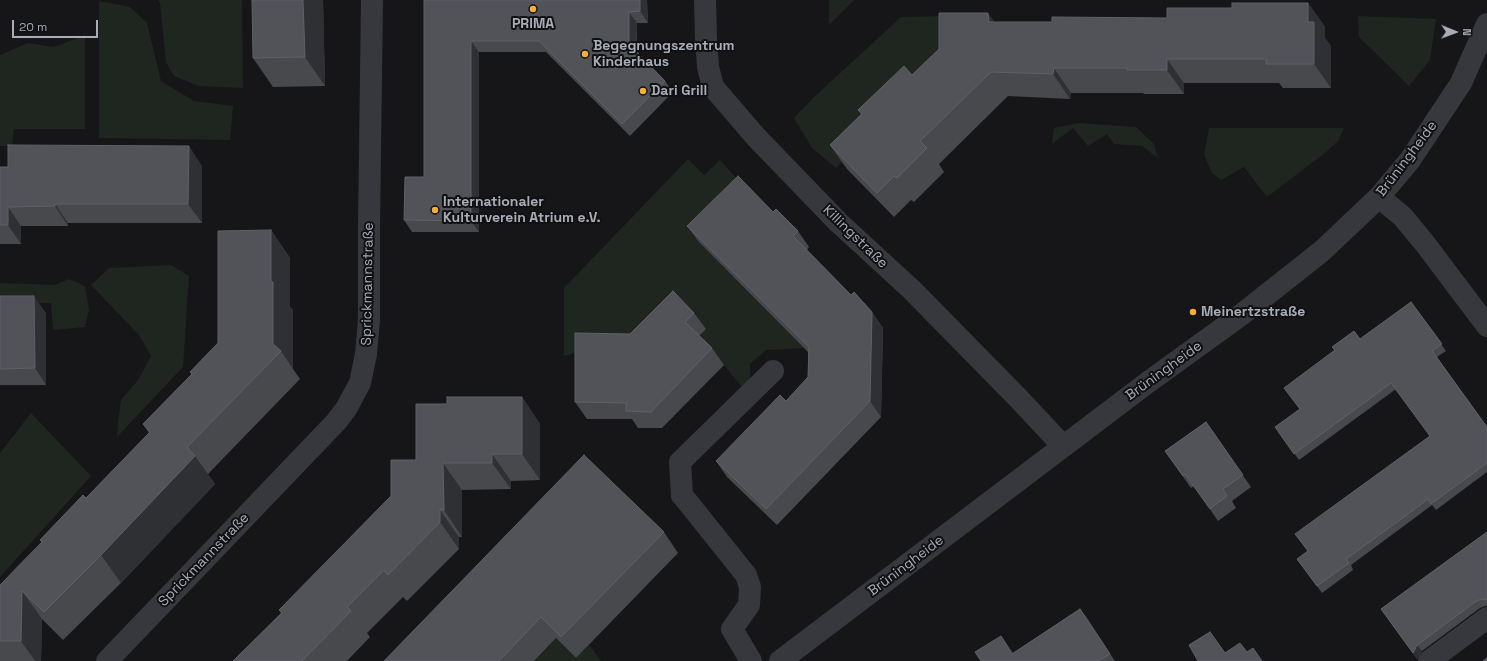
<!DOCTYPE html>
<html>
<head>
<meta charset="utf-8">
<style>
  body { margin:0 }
  #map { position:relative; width:1487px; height:661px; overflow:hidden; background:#161618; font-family:"Space Grotesk",sans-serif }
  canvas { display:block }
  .north { position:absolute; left:1435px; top:12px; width:40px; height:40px; -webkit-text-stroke:3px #111113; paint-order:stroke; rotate:91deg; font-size:11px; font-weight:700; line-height:16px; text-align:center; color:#a8adb8 }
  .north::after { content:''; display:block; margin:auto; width:14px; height:18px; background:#a8adb8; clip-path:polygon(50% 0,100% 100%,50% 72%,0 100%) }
  .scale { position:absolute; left:12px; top:20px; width:86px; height:18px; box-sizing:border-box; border:2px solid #a8adb8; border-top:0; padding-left:5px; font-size:12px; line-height:14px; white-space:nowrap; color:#a8adb8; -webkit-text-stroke:3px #111113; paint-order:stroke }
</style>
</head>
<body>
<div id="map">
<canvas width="1487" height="661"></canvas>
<div class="north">N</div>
<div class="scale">20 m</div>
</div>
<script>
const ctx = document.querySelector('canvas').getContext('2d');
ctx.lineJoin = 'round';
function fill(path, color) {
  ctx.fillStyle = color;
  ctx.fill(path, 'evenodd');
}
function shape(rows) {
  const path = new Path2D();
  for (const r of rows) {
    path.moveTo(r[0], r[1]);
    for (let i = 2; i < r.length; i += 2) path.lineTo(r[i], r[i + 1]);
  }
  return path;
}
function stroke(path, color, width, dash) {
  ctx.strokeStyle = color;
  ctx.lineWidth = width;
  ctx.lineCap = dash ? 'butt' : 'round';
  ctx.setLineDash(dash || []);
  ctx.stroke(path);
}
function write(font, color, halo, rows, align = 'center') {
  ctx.font = font + ' "Space Grotesk",sans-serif';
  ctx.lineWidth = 4;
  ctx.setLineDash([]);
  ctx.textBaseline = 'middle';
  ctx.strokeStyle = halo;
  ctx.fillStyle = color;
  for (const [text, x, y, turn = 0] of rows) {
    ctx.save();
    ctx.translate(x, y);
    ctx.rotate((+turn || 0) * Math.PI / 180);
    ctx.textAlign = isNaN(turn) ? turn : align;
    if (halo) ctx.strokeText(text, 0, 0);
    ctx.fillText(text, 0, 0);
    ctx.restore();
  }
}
fill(shape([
  [158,0,242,0,243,88,199,86,174,76,166,62,160,3],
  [829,0,854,0,829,25],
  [99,1,130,7,147,23,161,81,194,101,233,106,230,140,99,138],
  [945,16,944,55,836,168,812,148,794,118,813,98,901,17],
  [1358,16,1436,19,1430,60,1409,86,1359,37],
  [85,35,85,129,14,129,12,146,0,146,0,55,28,43,54,47],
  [1079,123,1136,127,1154,144,1158,158,1142,146,1114,144,1107,134,1088,146,1073,128,1052,144,1054,128],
  [1209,128,1344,128,1339,140,1325,153,1267,197,1244,167,1221,180,1212,173,1204,155],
  [688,159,704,175,720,160,749,192,699,242,804,348,766,350,750,364,750,379,742,387,724,365,642,351,587,349,564,356,564,288],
  [171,265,189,276,183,367,117,437,118,422,121,400,138,380,151,356,139,335,91,285,109,268],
  [69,279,85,286,89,310,85,327,53,330,51,303,0,303,0,283,55,285],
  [31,413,91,476,0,577,0,453],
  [556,638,576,658,589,645,601,661,534,661]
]), '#1e261f');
stroke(shape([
  [682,495,680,462,773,371]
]), '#37383d', 22);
stroke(shape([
  [705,0,706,38,708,67,713,87,756,137,838,222,912,290,1020,400,1063,446],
  [1379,197,1403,217,1426,245,1487,326],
  [682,495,746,575,750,587,749,605,732,629,751,661],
  [107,661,336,422,346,409,360,383,366,354,369,320,369,226,372,0],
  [780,661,1147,383,1241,315,1322,251,1379,197,1410,160,1461,83,1487,24],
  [1429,661,1487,618]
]), '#37383d', 22);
fill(shape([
  [323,0,325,86,273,87,253,58],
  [424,0,647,0,648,23,637,23,637,52,665,81,673,92,630,136,546,52,479,52,479,232,412,232,404,220,424,177],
  [1308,3,1325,27,1325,38,1331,46,1331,88,1283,88,1279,83,1184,83,1184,94,1144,94,1143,93,1071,93,1070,99,1008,96,939,164,944,172,914,202,911,200,894,217,847,169,830,145,861,114,858,110,995,22,1052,22,1167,18,1232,8],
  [202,166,202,223,68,223,68,226,21,226,21,244,0,244,0,167],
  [773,212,798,231,809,247,807,250,851,295,872,312,883,328,881,417,777,525,727,477,716,461,786,401,808,377,808,352,699,242,687,226],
  [271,230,290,258,290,307,293,310,293,369,300,379,208,474,215,484,121,583,63,640,42,619,41,661,0,661,0,585,42,542,40,540,86,498,149,433,143,424,192,374,190,372,218,343],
  [0,296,46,313,46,385,0,385],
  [1411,302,1446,351,1437,357,1487,427,1487,472,1436,510,1432,505,1412,520,1351,565,1353,570,1322,593,1297,559,1308,551,1430,436,1396,389,1299,460,1275,427,1300,409,1360,339],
  [694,313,706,329,699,336,712,348,724,365,662,428,638,428,632,419,587,419,575,402,630,334],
  [522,397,540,424,540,480,511,481,511,489,462,490,462,537,459,537,459,549,407,601,403,597,367,633,370,637,347,661,233,661,281,613,279,610,391,496,416,460,447,404],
  [1206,422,1251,487,1232,501,1236,508,1218,521,1194,486,1191,488,1165,451],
  [664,532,678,553,576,658,556,638,534,661,384,661],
  [1487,532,1487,606,1485,606,1480,608,1422,651,1417,659,1381,609],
  [1080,609,1115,661,981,661,1001,636,1013,653]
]), '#47494d');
fill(shape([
  [303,0,323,0,325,86,305,57],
  [640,0,647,0,648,23,640,11],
  [1308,3,1325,27,1325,38,1331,46,1331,88,1314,64,1308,22],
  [629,12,637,23,636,55,629,44],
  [988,13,1005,37,989,22],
  [471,41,479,52,479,232,471,221],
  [1167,59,1184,83,1184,94,1167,70],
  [1054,68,1071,93,1070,99,1053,74],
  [189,146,202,166,202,223,188,204],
  [55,204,68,223,68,226,55,206],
  [8,207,21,226,21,244,8,225],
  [271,230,290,258,290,307,293,310,293,369,281,351,273,344,271,282],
  [34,296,46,313,46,385,35,368],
  [872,312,883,328,881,417,870,401],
  [522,397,540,424,540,480,522,454],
  [492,454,511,481,511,489,492,463],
  [195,456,215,484,121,583,101,555],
  [443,463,462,490,462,537,444,510],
  [440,510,459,537,459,549,440,522],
  [22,591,42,619,41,661,35,661,21,641],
  [1080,609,1088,619,1115,661,1110,654],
  [1001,636,1009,647,1018,661,1012,654],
  [1417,645,1422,651,1417,659,1413,653]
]), '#2f3033');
const building = shape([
  [252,0,303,0,305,57,253,58,252,0],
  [424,0,640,0,640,11,629,12,629,44,665,81,622,124,539,41,471,41,471,221,404,220,405,177,424,177,424,0],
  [1232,3,1308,3,1308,22,1314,22,1314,64,1266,64,1266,59,1167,59,1167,70,1127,70,1127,68,1054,68,1053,74,991,72,920,141,927,148,897,178,894,176,877,193,830,145,862,114,858,110,904,66,912,75,939,49,939,13,988,13,989,22,1052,22,1052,17,1167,18,1167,8,1232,8,1232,3],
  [8,145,189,146,188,204,55,204,55,206,8,207,8,225,0,225,0,167,8,167,8,145],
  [738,176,773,212,776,209,798,231,793,236,851,295,854,292,872,312,870,401,766,509,716,461,780,395,786,401,808,377,809,347,687,226,738,176],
  [271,230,271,282,273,282,273,344,281,351,187,447,195,456,101,555,44,612,22,591,21,641,0,641,0,585,42,542,40,540,83,495,86,498,150,432,143,424,192,374,190,372,218,343,218,231,271,230],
  [673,291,694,313,685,322,712,348,651,412,626,411,626,403,575,402,575,333,630,334,673,291],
  [0,296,34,296,35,368,0,369,0,296],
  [1411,302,1442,344,1432,351,1487,427,1487,463,1431,504,1428,499,1408,514,1346,559,1349,563,1317,586,1297,559,1308,551,1295,534,1430,436,1391,383,1294,454,1275,427,1300,409,1284,388,1335,350,1332,347,1354,331,1360,339,1411,302],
  [447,397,522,397,522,454,492,454,492,463,443,463,444,510,440,510,440,522,388,575,384,570,347,607,351,611,302,661,233,661,282,613,279,610,391,496,391,460,416,460,416,404,447,404,447,397],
  [1206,422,1243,475,1223,489,1227,496,1210,509,1185,474,1183,476,1165,451,1206,422],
  [584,455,664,532,561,637,541,617,499,661,384,661,584,455],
  [1487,532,1487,600,1481,599,1475,602,1417,645,1413,653,1381,609,1487,532],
  [1080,609,1110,654,1098,661,981,661,975,652,1001,636,1012,654,1080,609],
  [1210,632,1225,653,1240,643,1247,652,1253,648,1262,661,1198,661,1189,645,1210,632],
  [1487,658,1487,661,1483,661,1487,658]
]);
fill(building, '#525359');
stroke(building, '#5f6168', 1);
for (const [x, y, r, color] of [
  [533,9,4,"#f2b134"],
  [585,54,4,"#f2b134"],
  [643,91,4,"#f2b134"],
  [435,210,4,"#f2b134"],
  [1193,312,4,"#f2b134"]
]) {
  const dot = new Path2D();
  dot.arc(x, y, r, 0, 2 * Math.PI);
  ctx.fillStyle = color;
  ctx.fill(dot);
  stroke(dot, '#111113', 1.5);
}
write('bold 14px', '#a8adb8', '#111113', [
  ["PRIMA",533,24,"center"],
  ["Begegnungszentrum",593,46],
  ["Kinderhaus",593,62],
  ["Dari Grill",651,91],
  ["Internationaler",443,202],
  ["Kulturverein Atrium e.V.",443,218],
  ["Meinertzstraße",1201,312]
], 'left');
write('14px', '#a8adb8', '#111113', [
  ["Brüningheide",1407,159,-53],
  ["Killingstraße",855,237,44],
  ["Sprickmannstraße",368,284,-89],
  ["Brüningheide",1164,371,-36],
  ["Sprickmannstraße",204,560,-46],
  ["Brüningheide",906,566,-37]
]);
</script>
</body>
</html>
